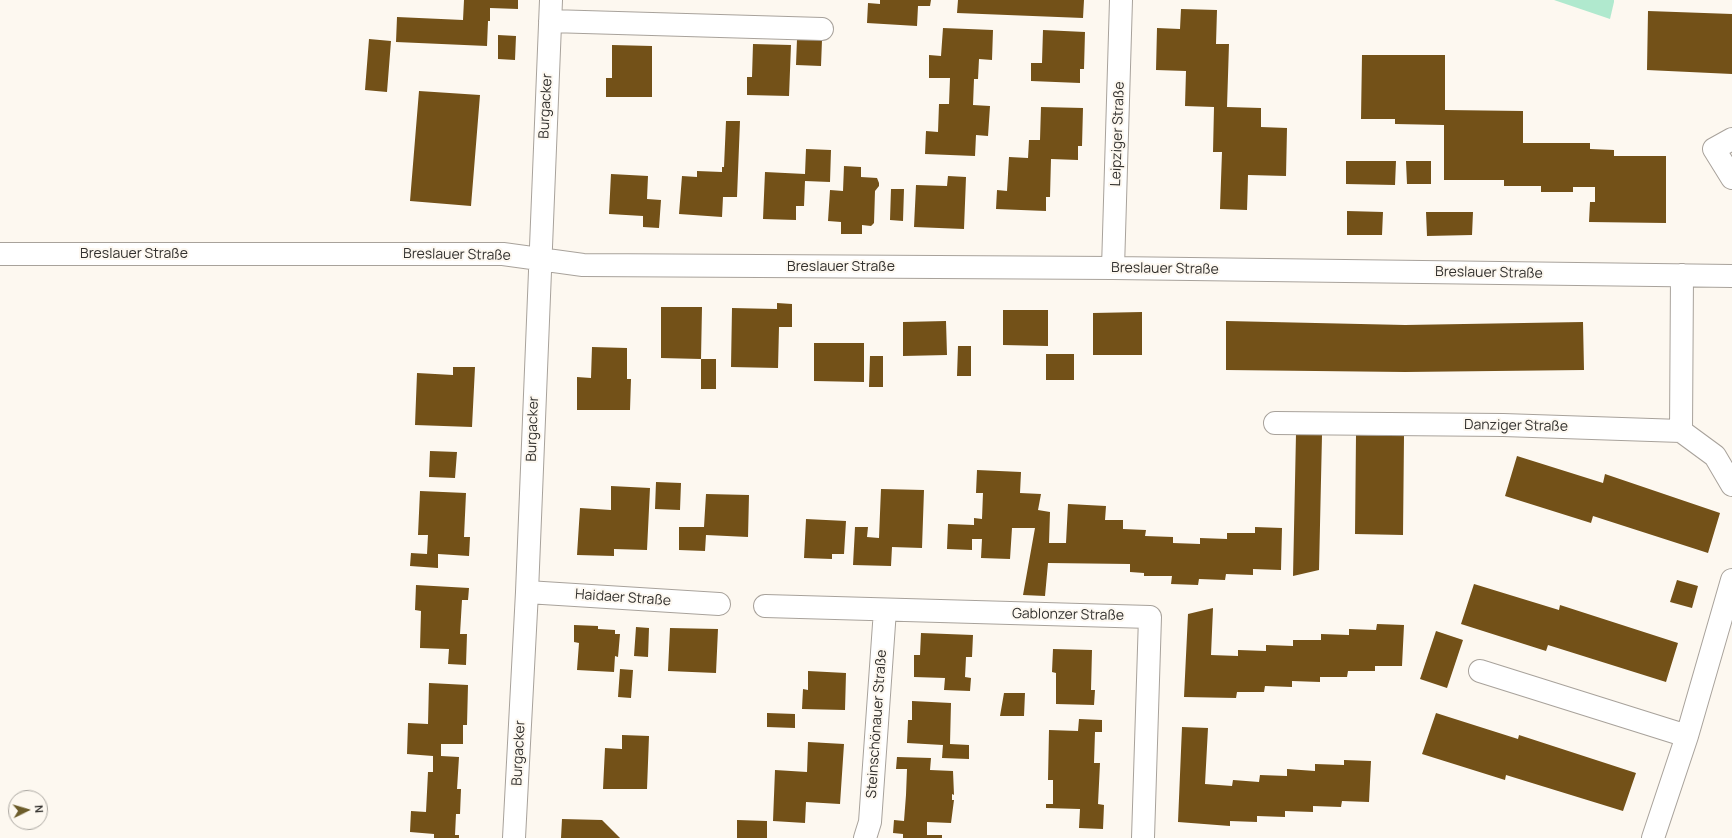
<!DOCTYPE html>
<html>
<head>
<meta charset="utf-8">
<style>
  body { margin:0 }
  #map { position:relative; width:1732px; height:838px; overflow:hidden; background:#fdf8f0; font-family:Manrope,sans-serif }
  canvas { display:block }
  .north { position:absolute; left:8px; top:790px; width:40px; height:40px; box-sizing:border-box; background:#fdf8f0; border:1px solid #aca8a2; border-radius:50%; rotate:85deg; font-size:11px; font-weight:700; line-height:16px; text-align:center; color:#33312e }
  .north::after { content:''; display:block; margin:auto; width:14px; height:18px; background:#6c5c2a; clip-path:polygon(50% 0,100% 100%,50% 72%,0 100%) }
</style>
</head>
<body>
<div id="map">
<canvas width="1732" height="838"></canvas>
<div class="north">N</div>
</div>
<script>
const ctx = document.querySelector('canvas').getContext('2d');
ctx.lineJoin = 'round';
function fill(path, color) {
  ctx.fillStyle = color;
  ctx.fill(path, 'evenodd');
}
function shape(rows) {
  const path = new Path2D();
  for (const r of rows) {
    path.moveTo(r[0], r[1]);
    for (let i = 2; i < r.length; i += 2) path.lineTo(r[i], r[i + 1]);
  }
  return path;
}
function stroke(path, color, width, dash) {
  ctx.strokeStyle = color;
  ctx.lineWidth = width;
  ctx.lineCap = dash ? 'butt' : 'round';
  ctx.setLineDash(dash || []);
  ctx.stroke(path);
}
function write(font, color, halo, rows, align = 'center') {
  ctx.font = font + ' Manrope,sans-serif';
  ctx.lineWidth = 4;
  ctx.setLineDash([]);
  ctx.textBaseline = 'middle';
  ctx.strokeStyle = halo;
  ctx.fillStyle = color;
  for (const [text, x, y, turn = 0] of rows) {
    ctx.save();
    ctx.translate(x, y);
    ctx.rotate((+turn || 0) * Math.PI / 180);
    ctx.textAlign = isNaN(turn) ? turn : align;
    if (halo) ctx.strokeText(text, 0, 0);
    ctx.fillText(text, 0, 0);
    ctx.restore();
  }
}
fill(shape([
  [1554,0,1614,0,1614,2,1610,19]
]), '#b0e9ce');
fill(shape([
  [464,0,518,0,518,9,490,8,490,21,488,21,487,46,396,42,397,17,463,20],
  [880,0,931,0,930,6,918,6,917,26,867,23,868,3,880,4],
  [958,0,1084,0,1083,18,957,13],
  [1181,9,1217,10,1216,44,1229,44,1227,107,1261,108,1261,127,1287,128,1286,176,1248,175,1247,210,1220,209,1222,152,1213,152,1214,107,1185,106,1186,71,1156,70,1157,28,1180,29],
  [1648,11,1732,14,1732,74,1647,70],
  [943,28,993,30,992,60,979,59,978,79,974,79,973,105,990,106,988,136,976,135,975,156,925,154,926,131,938,132,939,104,949,104,950,78,929,78,929,55,941,56],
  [1043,30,1085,32,1084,69,1080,69,1080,83,1031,81,1031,63,1042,63],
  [498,35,516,36,515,60,498,59],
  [369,39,391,41,387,92,365,90],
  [797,39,822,40,821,66,796,65],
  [753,44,791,45,789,96,747,95,747,77,752,77],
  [612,45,652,46,652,97,606,97,606,78,612,78],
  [1362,55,1445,55,1445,110,1523,111,1523,143,1590,143,1590,149,1614,150,1614,156,1666,156,1666,223,1589,222,1590,202,1595,202,1595,187,1573,187,1573,192,1541,192,1541,186,1504,186,1504,180,1444,180,1444,125,1395,124,1395,119,1361,119],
  [419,91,480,95,471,206,410,201],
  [1041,107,1083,108,1082,146,1078,146,1078,160,1051,159,1050,197,1046,197,1046,211,996,209,997,190,1007,191,1009,157,1028,158,1029,140,1040,140],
  [726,121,740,121,737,197,723,197,722,217,679,214,682,176,697,177,697,171,722,172,722,167,724,167],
  [806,149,831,150,830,182,805,181,804,206,796,206,796,220,763,219,765,172,805,174],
  [1346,161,1396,161,1395,185,1346,184],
  [1406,161,1431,161,1431,184,1407,184],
  [844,166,861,167,861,177,877,178,879,183,879,186,875,191,874,223,871,226,862,225,862,234,841,234,841,222,828,221,830,190,843,191],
  [611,174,648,176,647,199,661,200,659,228,643,227,643,216,609,214],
  [948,176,966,177,964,229,914,227,916,185,947,186],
  [891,189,904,189,903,221,890,220],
  [1347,211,1383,212,1382,235,1347,235],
  [1426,212,1473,212,1472,235,1427,236],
  [777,303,792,304,792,327,779,327,778,368,731,367,732,308,777,309],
  [661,307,702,307,701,359,661,358],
  [1003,310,1048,310,1048,346,1003,345],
  [1142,312,1142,355,1093,355,1093,313],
  [946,321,947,355,903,356,903,322],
  [1226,321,1405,325,1583,322,1584,370,1405,372,1226,370],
  [814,343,864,343,864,382,814,381],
  [958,346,971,346,971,376,957,376],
  [592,347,627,348,627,379,631,379,630,410,577,410,577,377,591,378],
  [1046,354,1074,354,1074,380,1046,380],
  [870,356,883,356,883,387,869,387],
  [701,359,716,359,716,389,701,389],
  [453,367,475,367,472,427,415,425,417,373,453,375],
  [1296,434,1322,435,1319,570,1293,576],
  [1356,435,1404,436,1403,535,1355,534],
  [430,451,457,452,455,478,429,477],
  [1517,456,1603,483,1605,474,1720,513,1708,553,1593,516,1591,523,1505,496],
  [977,470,1021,472,1020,493,1041,494,1038,510,1050,512,1049,543,1066,543,1068,504,1106,506,1105,520,1123,520,1123,529,1146,530,1145,536,1173,537,1173,543,1200,544,1200,538,1227,539,1227,533,1255,533,1255,527,1282,528,1281,570,1253,569,1253,575,1226,574,1225,580,1199,579,1198,585,1171,584,1172,576,1144,576,1144,573,1130,572,1130,564,1048,563,1045,596,1023,595,1035,528,1012,528,1010,559,981,558,982,539,972,539,972,550,947,549,948,524,974,525,974,518,982,519,983,493,976,493],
  [656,482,681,483,680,510,655,509],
  [611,486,650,488,647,550,614,549,614,556,577,555,580,508,611,510],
  [881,489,924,490,922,548,892,547,891,566,853,565,855,527,868,527,867,537,879,538],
  [420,491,466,493,464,537,470,537,469,556,438,554,438,568,410,566,411,553,427,554,428,535,418,535],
  [706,494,749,495,748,537,706,535,705,551,679,550,679,527,704,527],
  [806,519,846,521,844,554,832,554,832,559,804,558],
  [1677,580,1698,586,1692,608,1670,602],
  [1474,584,1559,610,1560,605,1678,643,1666,682,1548,645,1546,651,1461,624],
  [416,585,469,588,468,600,462,600,460,634,467,634,466,665,448,664,449,649,420,648,421,611,415,610],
  [1213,608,1211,655,1238,656,1238,650,1266,651,1266,645,1293,646,1293,640,1321,640,1321,634,1349,635,1349,629,1376,630,1377,624,1404,625,1402,666,1375,666,1375,671,1348,671,1347,677,1320,677,1320,682,1292,681,1292,687,1265,686,1264,692,1237,692,1236,698,1184,697,1188,614],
  [574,625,598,626,598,629,615,630,615,634,620,634,618,657,615,656,614,672,577,670,579,643,574,642],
  [636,627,649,628,648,657,634,656],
  [670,628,718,629,716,673,668,671],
  [1436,631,1463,640,1447,688,1420,679],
  [921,633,973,635,972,657,966,657,965,677,971,678,970,691,944,690,945,678,914,677,914,655,920,655],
  [1053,649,1092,650,1091,690,1095,690,1094,705,1056,704,1056,673,1052,672],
  [620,669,633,670,631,698,618,697],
  [808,671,846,673,845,710,802,709,803,689,808,690],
  [429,683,468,685,467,725,463,725,463,744,441,744,441,756,459,757,457,789,461,789,460,814,456,814,455,835,459,835,459,838,434,838,434,834,410,832,411,811,426,812,428,772,433,772,433,756,407,754,408,723,428,724],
  [1004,693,1025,693,1024,716,1000,716],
  [912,701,951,703,950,744,969,745,969,759,942,758,943,745,907,743,908,720,912,720],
  [767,713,795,714,795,728,767,727],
  [1436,713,1518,739,1519,735,1636,773,1623,811,1506,775,1505,780,1422,754],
  [1079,719,1102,720,1102,732,1095,732,1094,763,1100,763,1098,804,1104,805,1103,829,1079,828,1080,809,1046,808,1046,804,1053,804,1053,780,1048,780,1049,730,1078,731],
  [1182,727,1208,728,1205,784,1232,786,1233,780,1259,782,1260,775,1287,776,1287,769,1315,771,1315,764,1344,765,1344,760,1371,761,1369,802,1342,801,1341,807,1313,806,1313,812,1285,811,1285,817,1257,816,1257,822,1230,821,1230,826,1178,822],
  [622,735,649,736,647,789,603,789,605,748,622,749],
  [808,742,844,744,840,804,806,802,805,823,773,821,775,770,807,772],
  [897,757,931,758,930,770,953,771,954,795,952,794,952,800,954,800,951,823,927,822,927,835,942,835,942,838,903,838,903,834,893,833,894,820,904,821,906,795,907,769,896,769],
  [562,819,602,820,620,838,561,838],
  [737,820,767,821,767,838,737,838]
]), '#735118');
const minor = shape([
  [550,21,822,29],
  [1732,139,1714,149,1732,178],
  [0,254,503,254,583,265,1113,268,1732,276],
  [1113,268,1121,0],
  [1275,423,1503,425,1681,431,1715,456,1732,485],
  [1681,431,1682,275],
  [527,592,719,604],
  [765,606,1150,617,1143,838],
  [1480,671,1687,736],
  [514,838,527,592,551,0],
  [865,838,870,822,885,610],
  [1653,838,1687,736,1732,580]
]);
stroke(minor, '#a8a29b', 24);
stroke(minor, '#fff', 22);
write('14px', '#33312e', '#fdf8f0', [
  ["Burgacker",546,106,-87],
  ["Leipziger Straße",1118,134,-88],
  ["Breslauer Straße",134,254],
  ["Breslauer Straße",457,255,1],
  ["Breslauer Straße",841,267],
  ["Breslauer Straße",1165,269,1],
  ["Breslauer Straße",1489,273,1],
  ["Danziger Straße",1516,426,1],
  ["Burgacker",533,429,-88],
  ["Haidaer Straße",623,598,4],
  ["Gablonzer Straße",1068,615,1],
  ["Steinschönauer Straße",877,724,-86],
  ["Burgacker",519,753,-87]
]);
</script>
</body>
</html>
